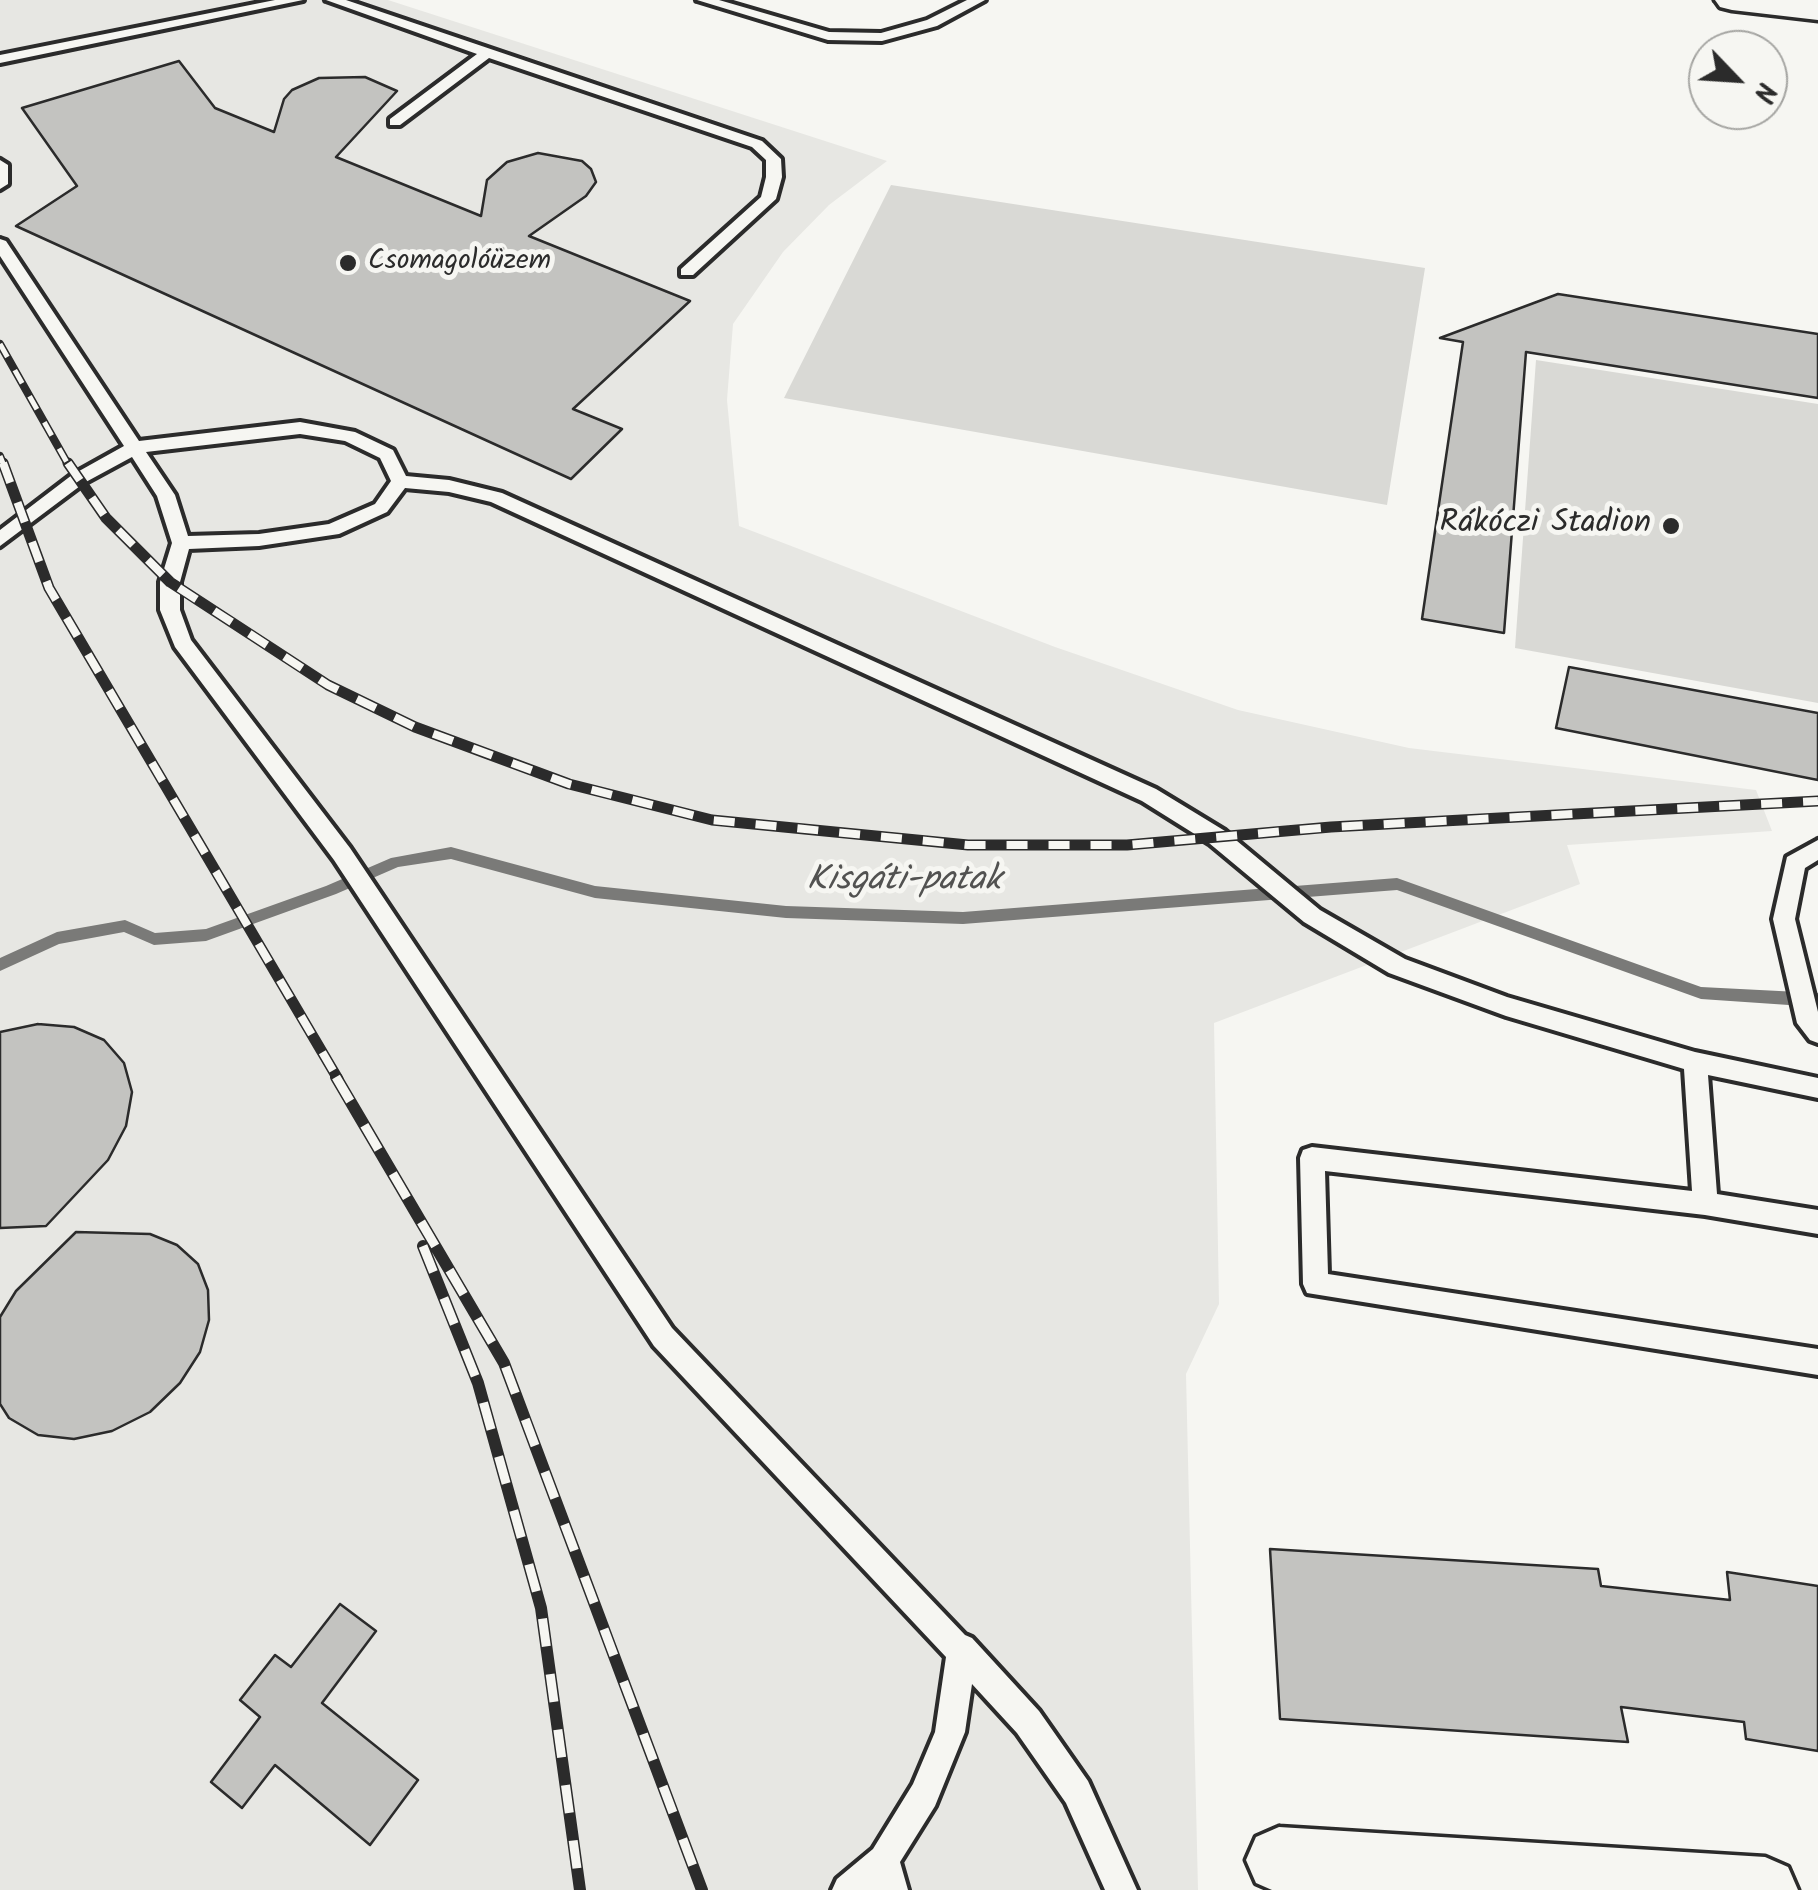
<!DOCTYPE html>
<html>
<head>
<meta charset="utf-8">
<style>
  body { margin:0 }
  #map { position:relative; width:1818px; height:1890px; overflow:hidden; background:#f6f6f2; font-family:Kalam,sans-serif }
  canvas { display:block }
  .north { position:absolute; left:1688px; top:30px; width:100px; height:100px; box-sizing:border-box; background:#f6f6f2; border:2px solid #a5a5a2; border-radius:50%; rotate:115deg; font-size:28px; font-weight:700; line-height:40px; text-align:center; color:#2b2b2b }
  .north::after { content:''; display:block; margin:auto; width:35px; height:45px; background:#2b2b2b; clip-path:polygon(50% 0,100% 100%,50% 72%,0 100%) }
</style>
</head>
<body>
<div id="map">
<canvas width="1818" height="1890"></canvas>
<div class="north">N</div>
</div>
<script>
const ctx = document.querySelector('canvas').getContext('2d');
ctx.lineJoin = 'round';
function fill(path, color) {
  ctx.fillStyle = color;
  ctx.fill(path, 'evenodd');
}
function shape(rows) {
  const path = new Path2D();
  for (const r of rows) {
    path.moveTo(r[0], r[1]);
    for (let i = 2; i < r.length; i += 2) path.lineTo(r[i], r[i + 1]);
  }
  return path;
}
function stroke(path, color, width, dash) {
  ctx.strokeStyle = color;
  ctx.lineWidth = width;
  ctx.lineCap = dash ? 'butt' : 'round';
  ctx.setLineDash(dash || []);
  ctx.stroke(path);
}
function write(font, color, halo, rows, align = 'center') {
  ctx.font = font + ' Kalam,sans-serif';
  ctx.lineWidth = 10;
  ctx.setLineDash([]);
  ctx.textBaseline = 'middle';
  ctx.strokeStyle = halo;
  ctx.fillStyle = color;
  for (const [text, x, y, turn = 0] of rows) {
    ctx.save();
    ctx.translate(x, y);
    ctx.rotate((+turn || 0) * Math.PI / 180);
    ctx.textAlign = isNaN(turn) ? turn : align;
    if (halo) ctx.strokeText(text, 0, 0);
    ctx.fillText(text, 0, 0);
    ctx.restore();
  }
}
fill(shape([
  [0,0,388,0,887,161,829,205,783,252,733,324,727,400,739,526,1055,647,1238,710,1409,748,1756,790,1772,831,1567,845,1580,884,1214,1023,1219,1304,1186,1374,1198,1890,0,1890]
]), '#e7e7e3');
fill(shape([
  [891,185,1425,268,1387,505,784,398],
  [1536,360,1818,404,1818,703,1515,648]
]), '#d9d9d5');
fill(shape([
  [451,847,595,886,786,906,963,912,1397,878,1701,987,1818,993,1818,1007,1701,999,1397,890,963,924,786,918,595,898,451,859,398,867,336,894,206,941,154,945,124,932,59,944,0,971,0,958,57,932,125,920,155,933,206,929,326,886,391,858,451,847]
]), '#7a7a78');
const building = shape([
  [179,61,215,108,274,132,284,99,292,90,319,78,365,77,397,91,336,157,481,216,487,180,507,162,538,153,582,161,591,169,596,182,586,196,529,236,690,301,573,409,622,429,571,479,16,226,77,186,22,108,179,61],
  [1558,294,1818,334,1818,398,1526,352,1504,633,1422,619,1463,342,1440,338,1558,294],
  [1569,667,1818,713,1818,780,1556,728,1569,667],
  [38,1024,74,1027,104,1040,124,1063,132,1092,126,1126,108,1160,46,1226,0,1228,0,1032,38,1024],
  [76,1232,150,1234,177,1245,198,1264,208,1290,209,1320,200,1352,180,1383,150,1412,112,1431,74,1439,38,1435,9,1418,0,1404,0,1317,16,1291,76,1232],
  [1270,1549,1598,1569,1601,1586,1730,1600,1727,1572,1818,1586,1818,1751,1746,1739,1744,1722,1621,1707,1628,1742,1280,1719,1270,1549],
  [340,1604,376,1631,322,1703,418,1780,370,1845,275,1765,242,1808,211,1782,260,1717,240,1700,275,1655,291,1667,340,1604]
]);
fill(building, '#c3c3c0');
stroke(building, '#2b2b2b', 2.5);
const service = shape([
  [275,0,303,0,0,63,0,55,275,0],
  [326,0,346,0,762,141,781,159,782,177,776,199,693,275,681,275,681,269,761,197,766,177,766,160,752,147,489,58,400,125,390,125,390,119,477,54,326,0],
  [697,0,719,0,829,32,881,33,927,20,967,0,985,0,937,26,882,41,828,40,697,0],
  [0,160,8,165,8,184,0,189,0,160],
  [0,239,6,241,139,441,300,422,355,432,393,450,406,476,449,480,502,493,1156,789,1225,831,1320,910,1405,959,1507,997,1695,1052,1818,1078,1818,1098,1708,1075,1717,1194,1818,1210,1818,1234,1705,1215,1325,1171,1328,1274,1818,1349,1818,1375,1307,1293,1303,1284,1300,1158,1303,1150,1312,1147,1692,1191,1684,1069,1506,1016,1389,973,1304,922,1209,843,1142,801,491,502,449,492,405,488,387,512,339,534,259,546,189,549,180,582,180,610,191,640,350,848,672,1328,965,1635,972,1638,1039,1711,1088,1781,1137,1890,1105,1890,1066,1803,1017,1733,972,1684,965,1732,935,1806,900,1862,908,1890,832,1890,837,1879,873,1849,913,1784,935,1732,946,1657,654,1346,334,860,175,647,160,610,160,582,172,543,157,496,132,457,84,483,0,546,0,530,72,475,124,446,0,256,0,239],
  [300,434,345,441,380,458,391,481,375,504,329,524,259,534,188,536,175,495,146,452,300,434],
  [1818,840,1818,860,1805,868,1795,919,1818,1012,1818,1043,1810,1040,1797,1023,1773,919,1787,857,1818,840]
]);
const minor = shape([
  [1279,1827,1765,1857,1788,1867,1798,1890,1272,1890,1256,1883,1246,1860,1256,1837,1279,1827]
]);
const tertiary = shape([
  [1715,0,1818,0,1818,20,1732,10,1720,7,1715,0]
]);
stroke(service, '#2b2b2b', 8);
stroke(minor, '#2b2b2b', 7);
stroke(tertiary, '#2b2b2b', 7);
fill(service, '#f6f6f2');
fill(minor, '#f6f6f2');
fill(tertiary, '#f6f6f2');
const railFar2 = shape([
  [0,344,69,466],
  [0,456,4,466]
]);
const railFar1 = shape([
  [3,463,49,588,338,1079],
  [68,463,106,518,170,582,328,685,415,727,569,784,712,820,968,845,1127,845,1331,827,1818,801]
]);
const rail = shape([
  [336,1077,504,1363,702,1890],
  [423,1246,478,1383,541,1608,580,1890]
]);
stroke(railFar2, '#2b2b2b', 8);
stroke(railFar1, '#2b2b2b', 11);
stroke(rail, '#2b2b2b', 12);
stroke(railFar2, '#f6f6f2', 5, [15]);
stroke(railFar1, '#f6f6f2', 8, [21]);
stroke(rail, '#f6f6f2', 9, [28]);
for (const [x, y, r, color] of [
  [348,263,10,"#2b2b2b"],
  [1671,526,10,"#2b2b2b"]
]) {
  const dot = new Path2D();
  dot.arc(x, y, r, 0, 2 * Math.PI);
  ctx.fillStyle = color;
  ctx.fill(dot);
  stroke(dot, '#f6f6f2', 4);
}
write('28px', '#2b2b2b', '#f6f6f2', [
  ["Csomagolóüzem",368,263]
], 'left');
write('32px', '#2b2b2b', '#f6f6f2', [
  ["Rákóczi Stadion",1651,526]
], 'right');
write('italic 35px', '#525251', '#f6f6f2', [
  ["Kisgáti-patak",904,883]
]);
</script>
</body>
</html>
